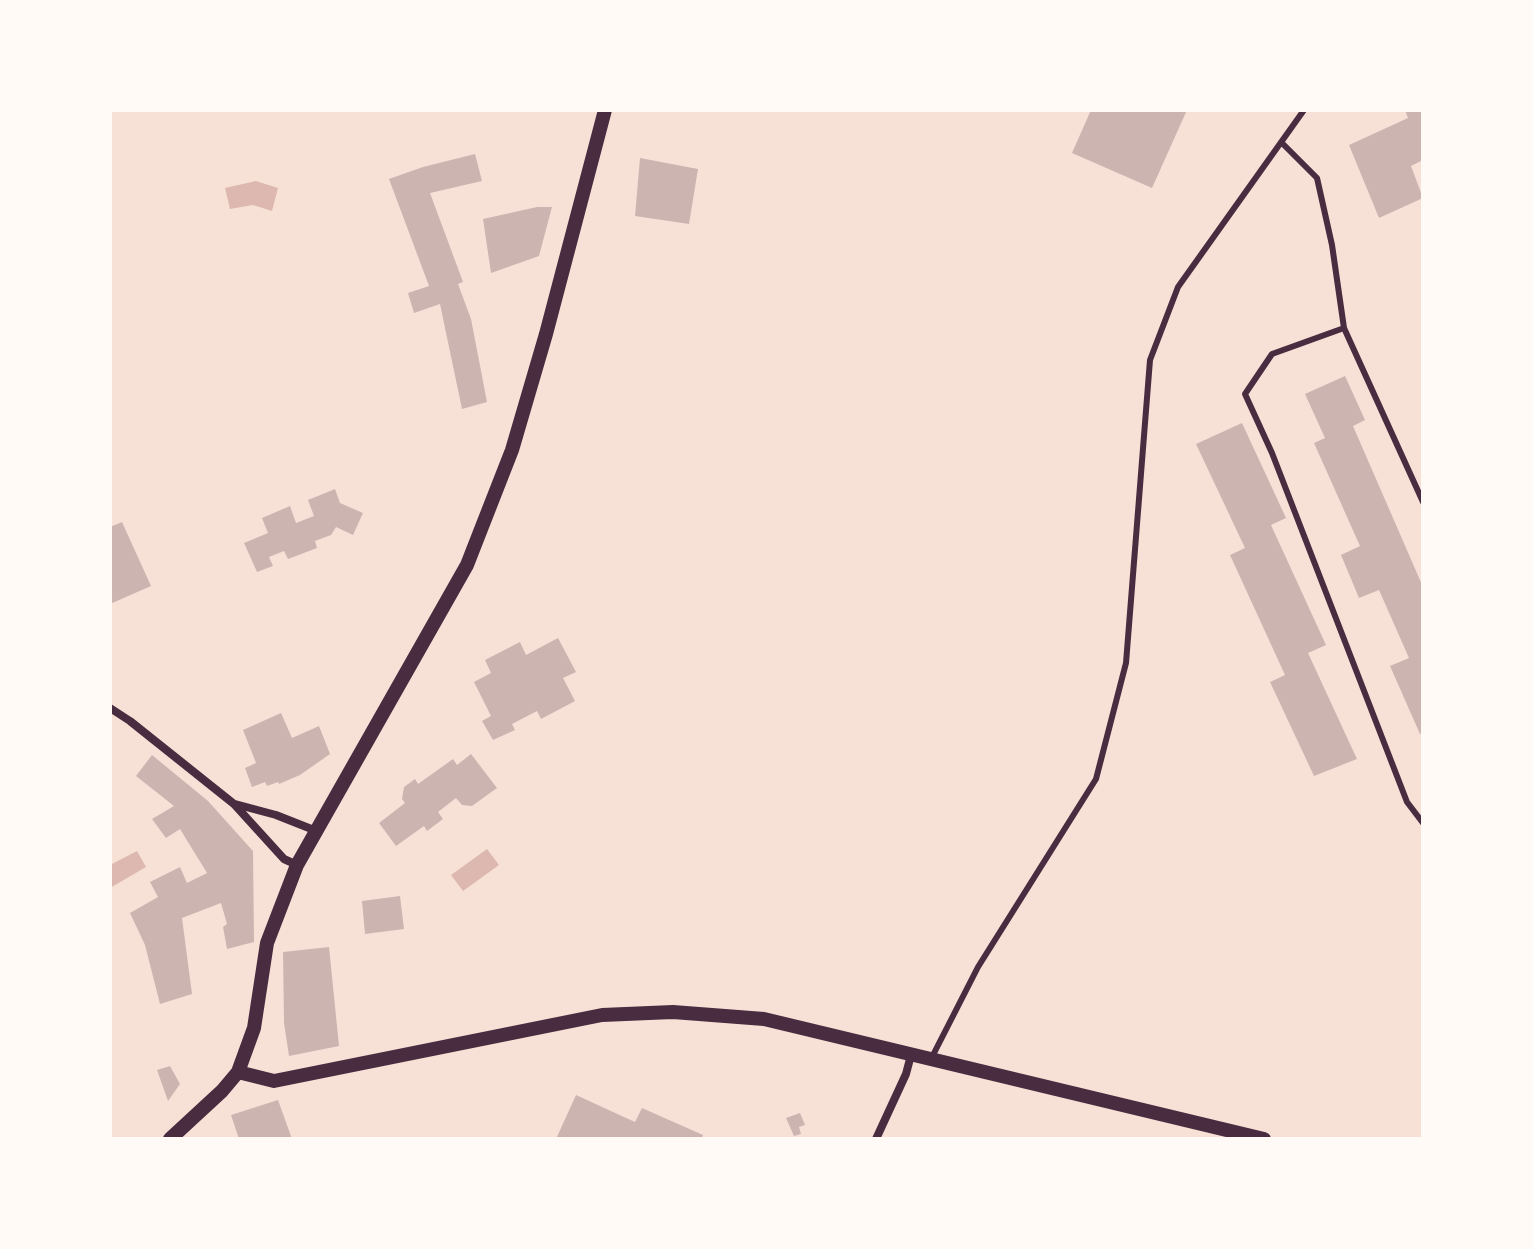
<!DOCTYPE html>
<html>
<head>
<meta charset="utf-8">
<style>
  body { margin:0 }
  #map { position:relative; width:1533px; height:1249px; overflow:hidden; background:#f7e1d7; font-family:Montserrat,sans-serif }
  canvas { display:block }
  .frame { position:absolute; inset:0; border:112px solid #fffaf5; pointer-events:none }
</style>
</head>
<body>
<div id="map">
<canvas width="1533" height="1249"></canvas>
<div class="frame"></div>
</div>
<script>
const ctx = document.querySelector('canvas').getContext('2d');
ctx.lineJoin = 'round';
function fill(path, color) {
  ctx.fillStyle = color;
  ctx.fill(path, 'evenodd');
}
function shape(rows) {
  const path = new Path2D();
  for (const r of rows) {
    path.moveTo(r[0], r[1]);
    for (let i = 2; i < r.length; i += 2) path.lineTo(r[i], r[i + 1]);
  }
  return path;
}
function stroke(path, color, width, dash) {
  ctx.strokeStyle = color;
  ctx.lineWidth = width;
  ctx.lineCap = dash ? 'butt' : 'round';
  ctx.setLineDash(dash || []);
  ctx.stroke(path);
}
fill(shape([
  [256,181,278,188,272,211,253,205,230,209,225,188],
  [487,849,499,865,463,891,451,875],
  [137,851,146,867,110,888,110,865]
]), '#dcb8b0');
fill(shape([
  [1091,110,1187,110,1152,188,1072,153],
  [1405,110,1423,110,1423,160,1411,166,1423,198,1379,218,1349,145,1408,118],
  [475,154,482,181,430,193,463,282,458,284,471,319,487,402,462,409,440,304,414,313,408,293,429,286,389,179,423,167],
  [640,158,698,169,689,224,635,216],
  [537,207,552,207,539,256,491,273,483,219],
  [1345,376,1365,420,1353,426,1423,587,1423,733,1420,734,1390,666,1409,658,1379,590,1359,598,1341,555,1360,546,1314,443,1325,438,1305,394],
  [1242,423,1286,518,1271,525,1326,645,1308,653,1357,759,1314,776,1270,682,1285,675,1230,555,1245,548,1196,444],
  [335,489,340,503,363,513,353,535,336,527,331,535,315,541,317,548,288,559,284,551,269,557,273,566,257,572,244,543,268,533,262,518,290,506,296,523,314,516,308,500],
  [122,522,151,586,110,604,110,527],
  [558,638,576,672,563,678,575,701,541,719,537,711,512,724,515,730,493,740,482,721,491,716,474,682,491,673,485,660,520,642,526,655],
  [281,713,292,738,319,726,330,754,300,775,279,784,278,782,267,786,265,782,252,787,245,768,256,763,243,730],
  [471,754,497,788,472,806,462,805,456,798,438,812,443,819,427,831,424,826,396,846,379,823,405,803,402,799,404,787,415,779,418,784,453,759,457,765],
  [152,755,208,801,253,851,254,942,227,949,223,927,227,924,221,903,182,918,192,994,160,1004,145,945,130,913,158,897,150,882,180,867,187,883,207,873,180,829,166,838,152,819,174,806,136,776],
  [400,896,404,929,365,934,362,901],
  [329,947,339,1046,289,1056,284,1023,283,952],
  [170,1066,180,1084,168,1101,157,1070],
  [576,1095,635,1122,642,1108,703,1135,702,1139,556,1139],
  [278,1100,292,1139,239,1139,231,1115],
  [800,1113,805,1125,799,1127,801,1134,794,1136,786,1118]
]), '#ccb4b1');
stroke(shape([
  [1282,143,1317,178,1332,245,1344,328,1423,502],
  [1344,328,1272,354,1245,394,1272,453,1407,802,1423,823],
  [931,1059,978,967,1096,779,1126,663,1150,360,1178,287,1304,110]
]), '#4a2c40', 6);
stroke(shape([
  [110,708,130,721,234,804,284,859,297,865],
  [235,804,276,815,314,830],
  [876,1139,906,1074,911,1055]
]), '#4a2c40', 8);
stroke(shape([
  [238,1072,274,1081,602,1015,673,1012,764,1019,1264,1139],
  [170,1139,222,1091,238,1072,254,1028,267,943,297,865,467,565,512,450,546,334,605,110]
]), '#4a2c40', 14);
</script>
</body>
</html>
